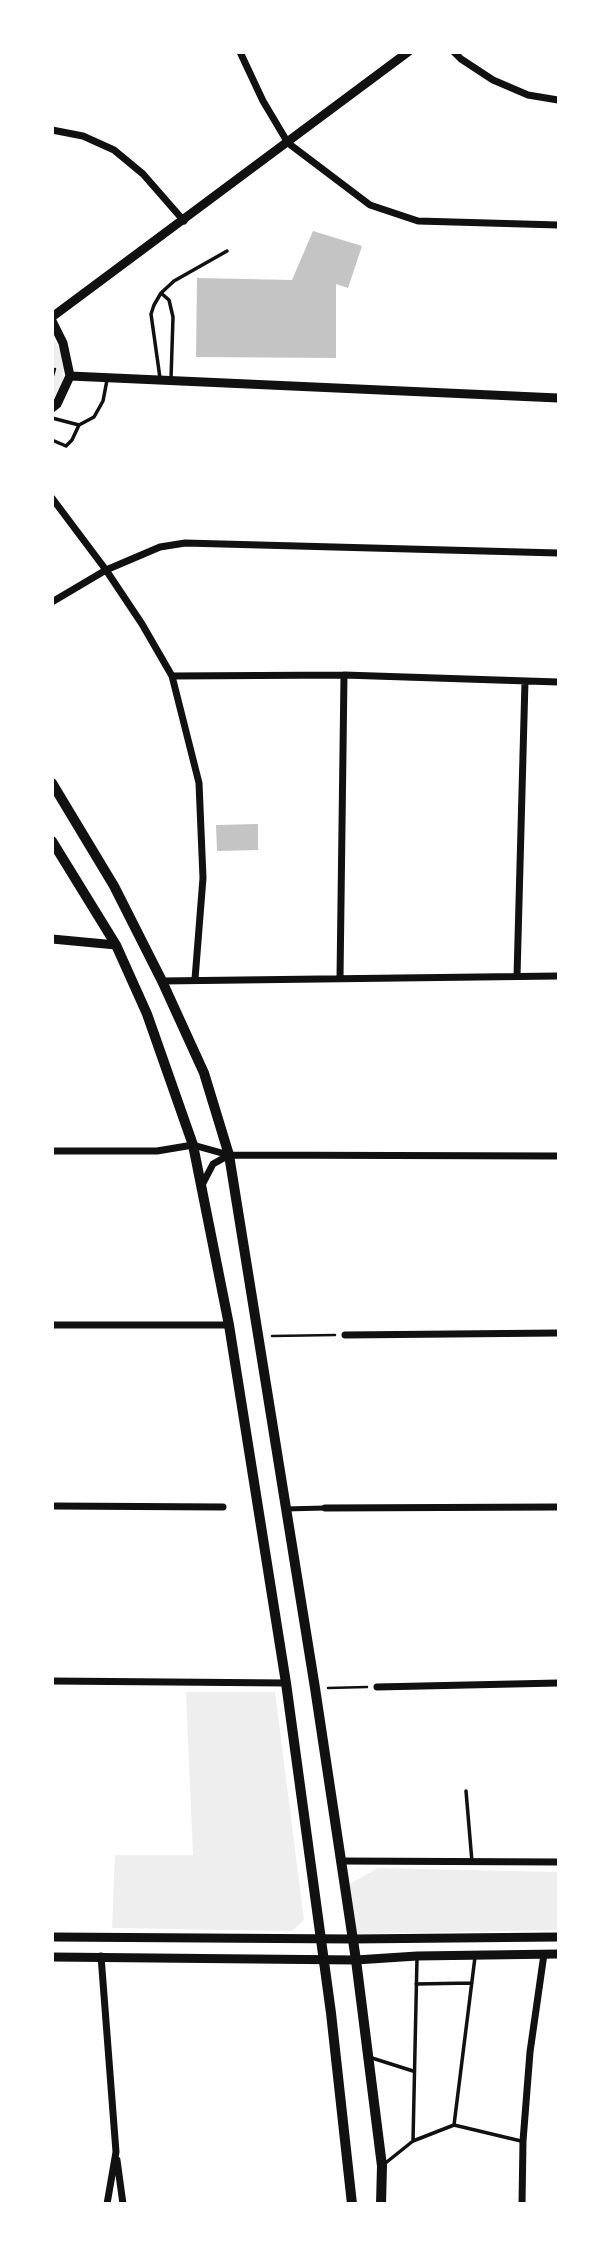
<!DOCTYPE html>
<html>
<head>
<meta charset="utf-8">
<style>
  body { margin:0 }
  #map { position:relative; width:611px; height:2256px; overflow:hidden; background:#fff; font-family:"PT Sans",sans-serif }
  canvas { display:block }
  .frame { position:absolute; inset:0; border:54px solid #fff; pointer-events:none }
</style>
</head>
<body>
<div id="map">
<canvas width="611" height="2256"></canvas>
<div class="frame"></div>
</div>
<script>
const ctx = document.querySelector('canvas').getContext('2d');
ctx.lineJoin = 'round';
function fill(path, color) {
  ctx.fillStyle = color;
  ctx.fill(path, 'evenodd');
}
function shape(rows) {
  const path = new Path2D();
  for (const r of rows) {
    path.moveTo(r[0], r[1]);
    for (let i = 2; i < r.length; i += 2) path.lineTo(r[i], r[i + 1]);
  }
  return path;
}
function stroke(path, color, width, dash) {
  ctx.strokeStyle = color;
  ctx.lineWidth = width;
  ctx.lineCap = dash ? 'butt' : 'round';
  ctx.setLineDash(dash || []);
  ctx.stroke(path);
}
fill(shape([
  [52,335,64,359,63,385,53,398],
  [186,1692,275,1692,304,1920,292,1931,112,1928,115,1855,193,1855],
  [378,1868,558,1872,558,1930,354,1934,346,1886]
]), '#eee');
fill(shape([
  [313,231,362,246,348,288,336,284,336,358,196,357,197,278,292,280],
  [258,824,258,850,217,851,216,825]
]), '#c4c4c4');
stroke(shape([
  [52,379,55,369],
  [272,1336,335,1335],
  [328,1688,367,1687]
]), '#111', 2.5);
stroke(shape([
  [161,293,174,281,227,251],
  [160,378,151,314,154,305,161,293,169,300,173,317,171,379],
  [52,418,79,425,94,417,103,401,107,380],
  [52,440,66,446,72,440,79,425],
  [466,1791,472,1862],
  [416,1984,472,1983],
  [372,2058,413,2071],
  [454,2125,521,2141],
  [413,2141,417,1958],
  [383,2165,413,2141,454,2125,475,1957]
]), '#111', 3.5);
stroke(shape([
  [285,1509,325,1508]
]), '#111', 5);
stroke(shape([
  [240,52,263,101,288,143,370,205,418,221,558,225],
  [454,52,461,59,493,80,528,95,558,100],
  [52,130,83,136,114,150,143,174,184,221],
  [52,498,106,570,142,624,172,676,199,783,203,878,195,979],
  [52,602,106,570,160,547,185,543,558,553],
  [172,676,344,675,558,682],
  [517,976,525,681],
  [340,978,344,675],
  [162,981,558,976],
  [52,1151,157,1151,193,1145,229,1155,558,1156],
  [201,1187,213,1164,229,1155],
  [52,1325,229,1325],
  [345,1335,558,1333],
  [52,1506,223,1507],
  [325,1508,558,1507],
  [52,1681,286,1683],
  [377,1687,558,1683],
  [340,1861,558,1862],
  [101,1956,116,2152,107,2204],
  [117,2160,123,2204],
  [522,2204,523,2141,530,2052,544,1954]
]), '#111', 7);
stroke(shape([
  [52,317,408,52],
  [52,321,63,343,70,376,57,404,52,408],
  [70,376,558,398],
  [52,939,116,945],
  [52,1937,352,1939,558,1937],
  [52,1957,356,1960,417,1956,558,1954]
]), '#111', 9);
stroke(shape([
  [52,783,114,886,162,981,204,1073,229,1155,315,1688,356,1960,382,2166,381,2204],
  [52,841,116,945,147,1014,193,1145,229,1325,286,1683,331,2013,352,2204]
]), '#111', 10);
</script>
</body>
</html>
